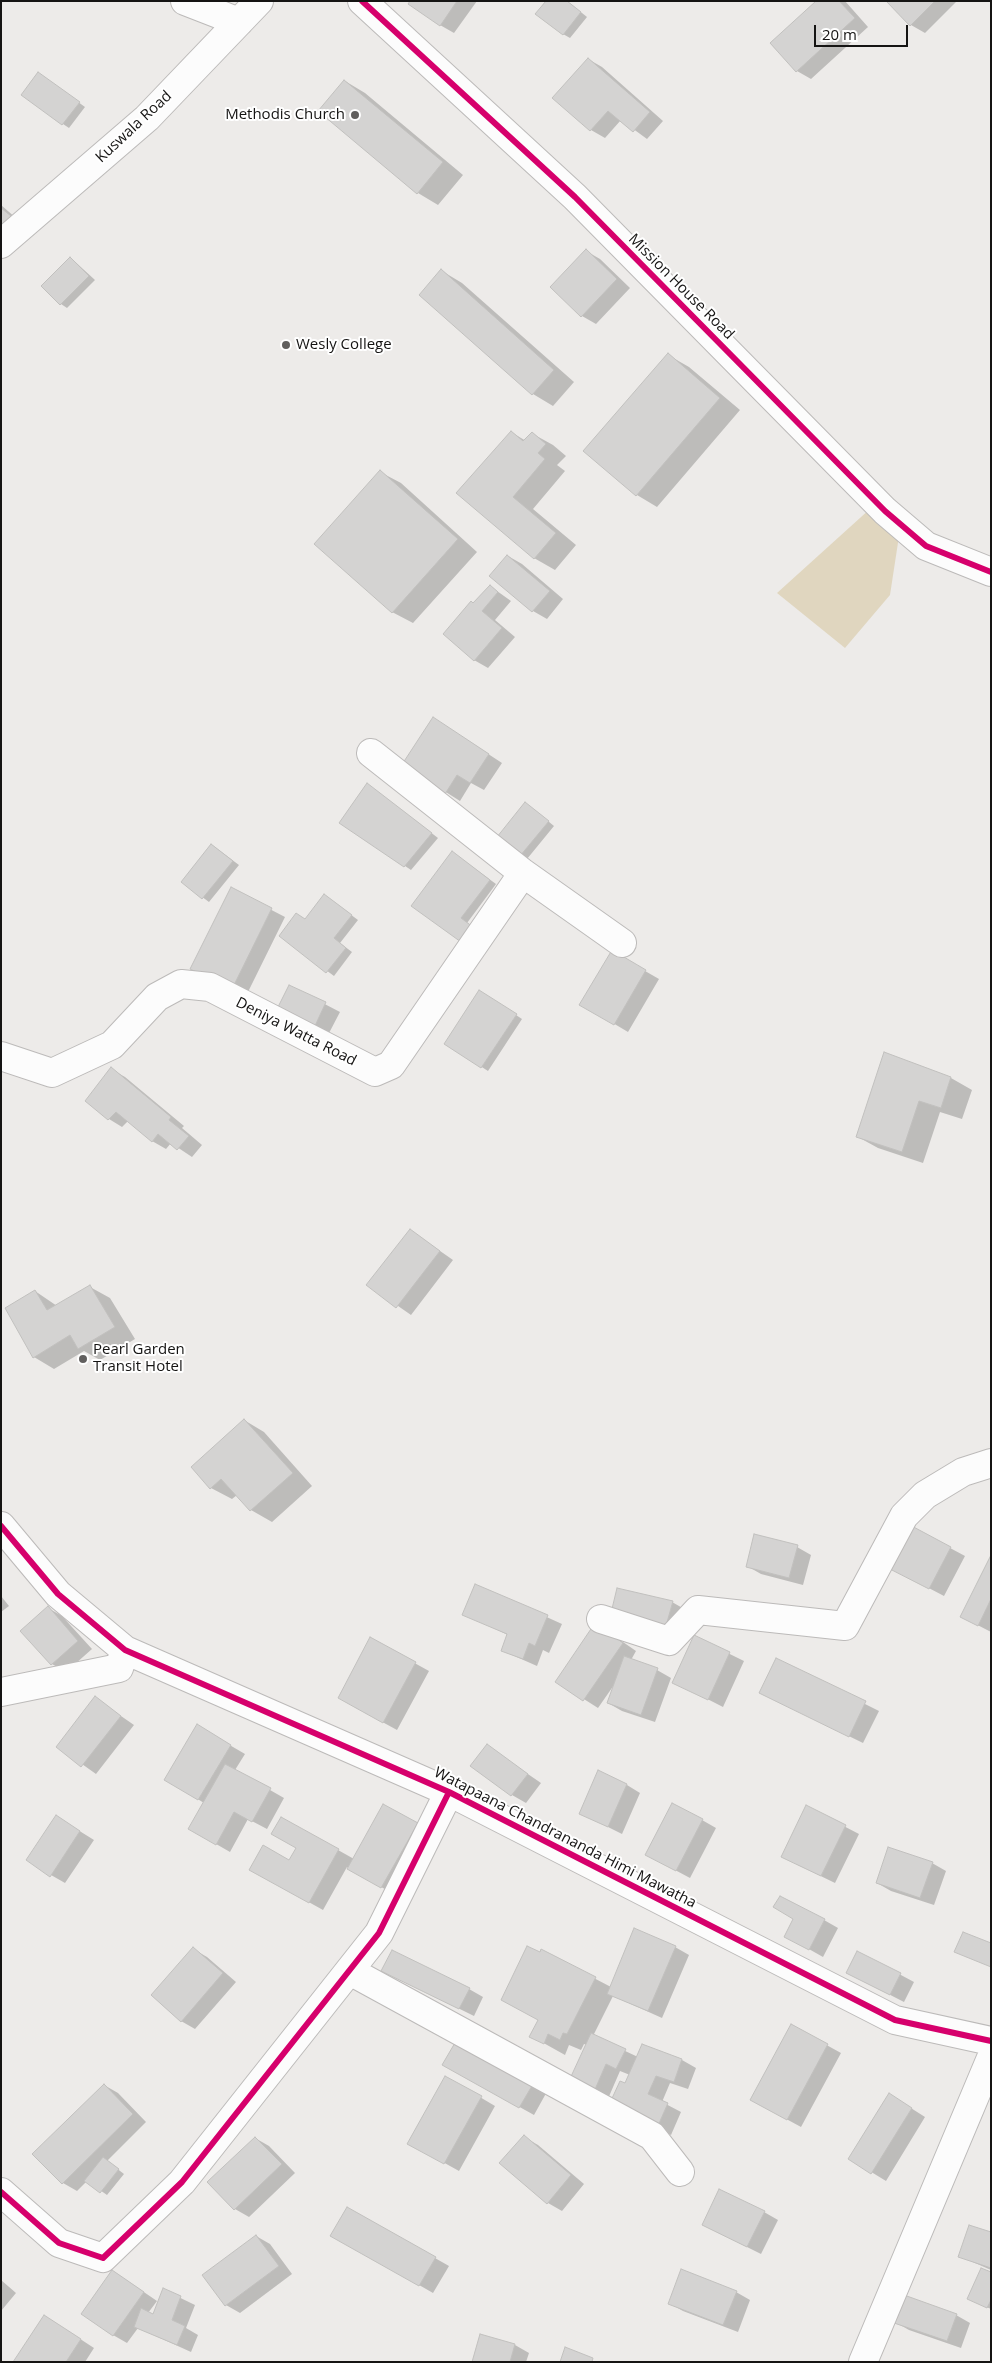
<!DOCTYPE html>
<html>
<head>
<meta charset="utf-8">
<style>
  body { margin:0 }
  #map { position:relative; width:992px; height:2363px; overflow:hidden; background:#edebe9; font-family:"Open Sans",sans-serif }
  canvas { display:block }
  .frame { position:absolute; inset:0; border:2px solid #151413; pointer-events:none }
  .scale { position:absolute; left:814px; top:25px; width:94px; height:22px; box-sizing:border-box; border:2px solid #151413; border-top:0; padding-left:6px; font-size:15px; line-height:18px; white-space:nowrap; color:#151413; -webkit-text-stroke:4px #fff; paint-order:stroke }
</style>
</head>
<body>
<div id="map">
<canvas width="992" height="2363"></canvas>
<div class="frame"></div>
<div class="scale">20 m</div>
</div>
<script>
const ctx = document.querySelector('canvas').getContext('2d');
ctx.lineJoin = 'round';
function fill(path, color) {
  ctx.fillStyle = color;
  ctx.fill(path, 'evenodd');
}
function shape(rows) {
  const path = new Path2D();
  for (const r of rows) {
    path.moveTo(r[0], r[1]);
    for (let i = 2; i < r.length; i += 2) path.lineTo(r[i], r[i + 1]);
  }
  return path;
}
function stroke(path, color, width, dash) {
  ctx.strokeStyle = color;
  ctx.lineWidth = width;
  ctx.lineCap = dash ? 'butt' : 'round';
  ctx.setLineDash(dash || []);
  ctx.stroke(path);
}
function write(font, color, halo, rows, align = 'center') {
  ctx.font = font + ' "Open Sans",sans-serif';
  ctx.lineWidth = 4;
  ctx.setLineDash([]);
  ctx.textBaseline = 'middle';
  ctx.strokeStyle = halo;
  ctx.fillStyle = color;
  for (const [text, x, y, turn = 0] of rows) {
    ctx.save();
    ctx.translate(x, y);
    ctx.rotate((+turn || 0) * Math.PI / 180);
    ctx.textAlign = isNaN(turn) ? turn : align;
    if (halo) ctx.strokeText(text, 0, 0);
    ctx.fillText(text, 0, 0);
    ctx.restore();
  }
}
fill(shape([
  [871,508,899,536,890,595,845,648,777,593]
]), '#e0d6bf');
fill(shape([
  [412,1,477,1,454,33,440,25],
  [567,1,587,17,570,38,563,34],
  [817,1,845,1,868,27,811,79,797,71,771,44],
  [887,1,957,1,925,33,911,25],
  [588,59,602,67,663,121,647,139,621,120,605,138,591,130,554,98],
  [45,78,85,107,69,128,63,124],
  [345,81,365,93,463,175,438,205,418,193],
  [1,205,24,225,1,243],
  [586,251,600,259,630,288,596,324,582,316],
  [71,258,95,280,67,308,61,304],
  [442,271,462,283,574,382,553,406,533,394],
  [668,355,689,367,740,410,657,507,637,495],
  [511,432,526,441,533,434,553,445,566,456,557,465,565,471,533,509,576,545,555,570,534,558,458,493],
  [380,472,401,483,477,552,413,623,392,612],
  [508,556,522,564,563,599,547,619,533,611,491,576],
  [490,586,511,601,495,620,515,637,488,668,474,660,474,604],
  [447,727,502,763,484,790,471,783,460,801,403,765],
  [374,789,438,838,411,870,341,823],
  [532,808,554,826,527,859,521,855],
  [212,845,239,865,209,902,182,882],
  [459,857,496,884,467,923,413,906],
  [231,889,285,917,246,996,205,976],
  [331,900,358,920,340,943,352,952,334,976,280,936,306,920],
  [612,952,659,979,628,1032,581,1004],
  [290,986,340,1012,328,1035,293,1017],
  [486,995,522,1019,488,1071,446,1044],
  [885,1054,951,1078,972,1090,962,1119,940,1112,923,1163,878,1148,858,1137],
  [111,1069,125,1077,184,1126,182,1128,202,1145,192,1157,171,1143,166,1149,152,1141,128,1121,122,1127,109,1119],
  [410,1230,453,1260,411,1315,368,1285],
  [90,1287,110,1298,135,1339,100,1360,84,1351,54,1369,34,1357,35,1291,57,1306],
  [244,1420,264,1432,312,1486,272,1522,251,1510,237,1495,232,1499,211,1488],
  [909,1526,965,1556,944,1596,902,1574],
  [797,1547,811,1555,803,1585,761,1574,747,1566],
  [991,1558,991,1632,962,1617],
  [476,1585,562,1624,549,1653,543,1650,537,1666,503,1651,508,1635,464,1614],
  [1,1596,9,1606,1,1612],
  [672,1602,686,1610,680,1633,626,1620],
  [48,1608,62,1616,92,1649,66,1672,52,1664,22,1631],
  [610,1633,636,1651,631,1660,657,1670,671,1678,655,1722,622,1711,608,1703,614,1685,598,1708,557,1682],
  [695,1637,744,1661,723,1707,674,1682],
  [371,1639,429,1671,397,1730,353,1706],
  [777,1660,879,1711,863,1743,775,1700],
  [95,1698,134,1725,96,1774,58,1747],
  [197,1726,245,1754,235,1770,284,1798,267,1829,248,1819,230,1852,190,1829,204,1803,166,1779],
  [487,1746,541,1783,526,1803,512,1795],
  [627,1785,640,1793,622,1834,580,1813],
  [384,1806,431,1832,395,1895,347,1867,323,1910,251,1870,338,1850,354,1859],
  [807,1807,859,1834,835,1883,796,1864],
  [57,1817,94,1840,65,1883,51,1875],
  [702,1820,716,1828,690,1878,660,1862],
  [932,1863,946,1871,934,1905,891,1891,877,1883],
  [824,1920,838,1928,823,1957,800,1944],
  [675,1947,689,1955,662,2018,613,1996,593,2036,638,2057,682,2060,696,2068,688,2089,670,2083,662,2102,681,2112,671,2135,624,2114,626,2085,630,2075,620,2071,607,2101,583,2091,587,2045,584,2044,581,2050,569,2045,565,2055,531,2036,539,2020,542,1951,611,1987],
  [193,1949,207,1957,236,1982,195,2029,181,2021],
  [858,1952,914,1982,904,2002,861,1980],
  [397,1978,469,1989,483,1997,474,2016],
  [792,2026,841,2053,801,2127,766,2108],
  [444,2065,549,2088,534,2115],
  [446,2077,495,2106,459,2171,423,2151],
  [104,2085,118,2093,146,2122,107,2161,124,2174,107,2195,87,2181,77,2191,63,2183],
  [903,2103,925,2117,886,2181,850,2159],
  [524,2137,538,2145,584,2184,562,2211,548,2203,501,2163],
  [255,2138,269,2146,295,2173,249,2217,235,2209,209,2182],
  [347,2208,449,2266,433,2293,332,2235],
  [764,2212,778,2220,761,2254,703,2225],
  [991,2234,991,2270,959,2256],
  [256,2236,270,2244,292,2274,240,2313,226,2305],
  [113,2271,157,2301,148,2313,154,2315,164,2290,195,2305,186,2328,198,2335,191,2352,138,2328,127,2343,113,2335],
  [991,2274,991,2309,975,2302],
  [1,2280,16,2293,1,2311],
  [736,2292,750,2300,738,2332,683,2311,669,2303],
  [956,2315,970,2323,961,2348,909,2330,895,2322],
  [45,2316,94,2348,85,2362,15,2362],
  [481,2335,515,2345,529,2353,526,2362,473,2362]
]), '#0003');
const building = shape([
  [410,1,457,1,440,26,408,4,410,1],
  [546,1,567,1,581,12,563,35,535,14,546,1],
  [816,1,839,1,855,18,796,72,770,43,816,1],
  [886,1,935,1,910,26,886,1],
  [588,58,650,112,633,132,608,111,590,131,552,98,588,58],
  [38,72,80,102,62,125,21,95,38,72],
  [344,80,443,162,417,194,318,111,344,80],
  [1,208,11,216,1,227,1,208],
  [586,249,617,279,581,317,550,287,586,249],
  [70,257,89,276,60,305,41,286,70,257],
  [441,269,554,370,532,395,419,295,441,269],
  [668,353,720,398,636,496,583,451,668,353],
  [511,431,523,441,532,432,546,444,538,453,545,459,513,497,556,533,534,559,456,493,511,431],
  [380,470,458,539,392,613,314,544,380,470],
  [507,555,550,591,532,612,489,576,507,555],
  [490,585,498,592,482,611,502,628,474,661,443,634,471,601,473,603,490,585],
  [433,717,489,754,470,783,457,775,445,794,401,766,433,717],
  [367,783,432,833,404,867,339,823,367,783],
  [525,802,549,821,520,856,497,837,525,802],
  [211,844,233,861,202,899,181,882,211,844],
  [452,851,490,880,461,918,473,927,461,942,411,906,452,851],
  [231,887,272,908,232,989,190,969,231,887],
  [324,894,352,915,334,938,346,948,326,973,279,936,296,913,305,919,324,894],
  [612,950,646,970,614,1025,579,1005,612,950],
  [289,985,326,1002,314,1028,277,1009,289,985],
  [479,990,517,1014,481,1068,444,1044,479,990],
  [884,1052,951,1077,941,1108,919,1101,902,1152,856,1137,884,1052],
  [111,1067,171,1117,169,1120,189,1136,177,1150,158,1134,152,1142,116,1112,108,1120,85,1101,111,1067],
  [410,1229,440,1251,396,1308,366,1285,410,1229],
  [90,1285,115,1327,78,1349,70,1335,33,1358,5,1308,35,1290,47,1310,90,1285],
  [244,1419,293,1473,250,1511,221,1479,210,1489,191,1467,244,1419],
  [908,1524,951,1547,929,1589,886,1567,908,1524],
  [754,1534,798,1545,789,1578,746,1567,754,1534],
  [991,1555,991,1599,978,1626,960,1617,991,1555],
  [475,1584,548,1615,535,1646,529,1643,523,1659,501,1651,507,1634,462,1615,475,1584],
  [617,1588,673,1601,666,1626,611,1613,617,1588],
  [48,1606,78,1641,51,1665,20,1631,48,1606],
  [595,1623,623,1643,583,1701,555,1682,595,1623],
  [694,1635,730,1652,708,1700,672,1683,694,1635],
  [370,1637,416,1662,383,1723,338,1698,370,1637],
  [624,1656,658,1668,641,1715,607,1703,624,1656],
  [776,1658,866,1701,849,1737,759,1693,776,1658],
  [95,1696,121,1716,81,1767,56,1747,95,1696],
  [197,1724,231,1745,198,1800,164,1780,197,1724],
  [487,1744,528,1774,511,1796,470,1766,487,1744],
  [225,1764,271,1788,252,1822,234,1812,216,1845,188,1829,225,1764],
  [598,1770,627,1784,608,1827,579,1814,598,1770],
  [672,1803,703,1819,676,1871,645,1855,672,1803],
  [383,1804,418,1823,381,1888,347,1869,383,1804],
  [806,1805,846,1825,821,1876,781,1857,806,1805],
  [56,1815,80,1831,50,1877,26,1860,56,1815],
  [281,1817,339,1849,309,1903,249,1870,263,1845,289,1860,296,1848,271,1834,281,1817],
  [888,1847,933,1862,920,1898,876,1883,888,1847],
  [780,1896,825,1919,809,1950,784,1937,793,1919,773,1907,780,1896],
  [634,1928,676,1946,648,2011,607,1994,634,1928],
  [963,1932,991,1943,991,1967,954,1952,963,1932],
  [527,1946,540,1952,541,1949,596,1977,567,2034,563,2033,560,2040,548,2034,544,2044,529,2037,538,2020,501,2000,527,1946],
  [193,1947,223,1973,181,2022,151,1995,193,1947],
  [392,1950,470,1988,459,2009,381,1971,392,1950],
  [857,1951,901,1973,890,1995,846,1973,857,1951],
  [791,2024,828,2044,787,2120,750,2100,791,2024],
  [591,2033,626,2049,616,2069,606,2064,593,2094,568,2083,591,2033],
  [459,2036,536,2079,519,2108,442,2065,459,2036],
  [642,2044,682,2059,674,2082,656,2076,648,2094,668,2103,657,2128,608,2107,620,2081,625,2083,642,2044],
  [445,2076,482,2096,444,2164,407,2144,445,2076],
  [104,2084,133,2114,62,2184,32,2154,104,2084],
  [889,2093,912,2108,871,2174,848,2159,889,2093],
  [524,2135,571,2175,547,2204,499,2163,524,2135],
  [255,2137,282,2164,234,2210,207,2182,255,2137],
  [103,2157,119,2169,100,2193,84,2181,103,2157],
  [719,2189,765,2211,747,2247,702,2225,719,2189],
  [347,2207,436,2257,419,2286,330,2236,347,2207],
  [969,2225,991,2232,991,2268,958,2257,969,2225],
  [256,2235,279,2266,225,2306,202,2275,256,2235],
  [981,2268,991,2272,991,2300,987,2308,967,2299,981,2268],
  [681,2269,737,2291,723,2325,668,2304,681,2269],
  [112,2270,144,2292,113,2336,81,2314,112,2270],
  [163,2288,181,2296,172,2320,185,2326,177,2345,134,2327,141,2308,153,2314,163,2288],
  [904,2295,957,2314,947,2341,894,2323,904,2295],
  [44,2315,81,2339,66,2362,13,2362,44,2315],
  [480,2334,515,2344,510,2362,472,2362,480,2334],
  [565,2347,593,2358,592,2362,560,2362,565,2347]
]);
fill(building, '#d4d3d2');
stroke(building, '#c1c0be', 1);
const minor = shape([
  [185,1,239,22],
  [362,1,575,197,885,511,926,546,991,572],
  [1,244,147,118,259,1],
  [371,753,523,873,622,943],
  [1,1056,52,1073,112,1045,157,997,181,984,210,987,375,1072,391,1065,523,873],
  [1,1526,58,1594,125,1650,449,1792,895,2020,991,2041],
  [601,1619,669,1641,698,1610,845,1626,904,1516,925,1495,963,1472,991,1463],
  [1,1692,119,1668,125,1650],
  [350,1971,652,2136,680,2172],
  [1,2192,59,2243,103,2258,182,2182,379,1933,449,1792],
  [863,2362,991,2058]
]);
stroke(minor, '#bcbab9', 30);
stroke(minor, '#fcfcfc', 28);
stroke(shape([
  [362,1,575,197,885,511,926,546,991,572],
  [1,1526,58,1594,125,1650,449,1792,895,2020,991,2041],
  [1,2192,59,2243,103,2258,182,2182,379,1933,449,1792]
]), '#d6006c', 6);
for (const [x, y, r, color] of [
  [355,115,5,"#615f5e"],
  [286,345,5,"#615f5e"],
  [83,1359,5,"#615f5e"]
]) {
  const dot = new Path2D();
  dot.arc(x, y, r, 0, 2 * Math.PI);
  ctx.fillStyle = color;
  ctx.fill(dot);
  stroke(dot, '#fff', 2);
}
write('15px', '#151413', '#fff', [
  ["Methodis Church",345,115,"right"],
  ["Wesly College",296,345],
  ["Pearl Garden",93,1350],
  ["Transit Hotel",93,1367]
], 'left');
write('15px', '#151413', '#fff', [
  ["Kuswala Road",134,127,-43],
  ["Mission House Road",681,287,45],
  ["Deniya Watta Road",296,1032,27],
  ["Watapaana Chandrananda Himi Mawatha",565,1838,27]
]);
</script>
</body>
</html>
